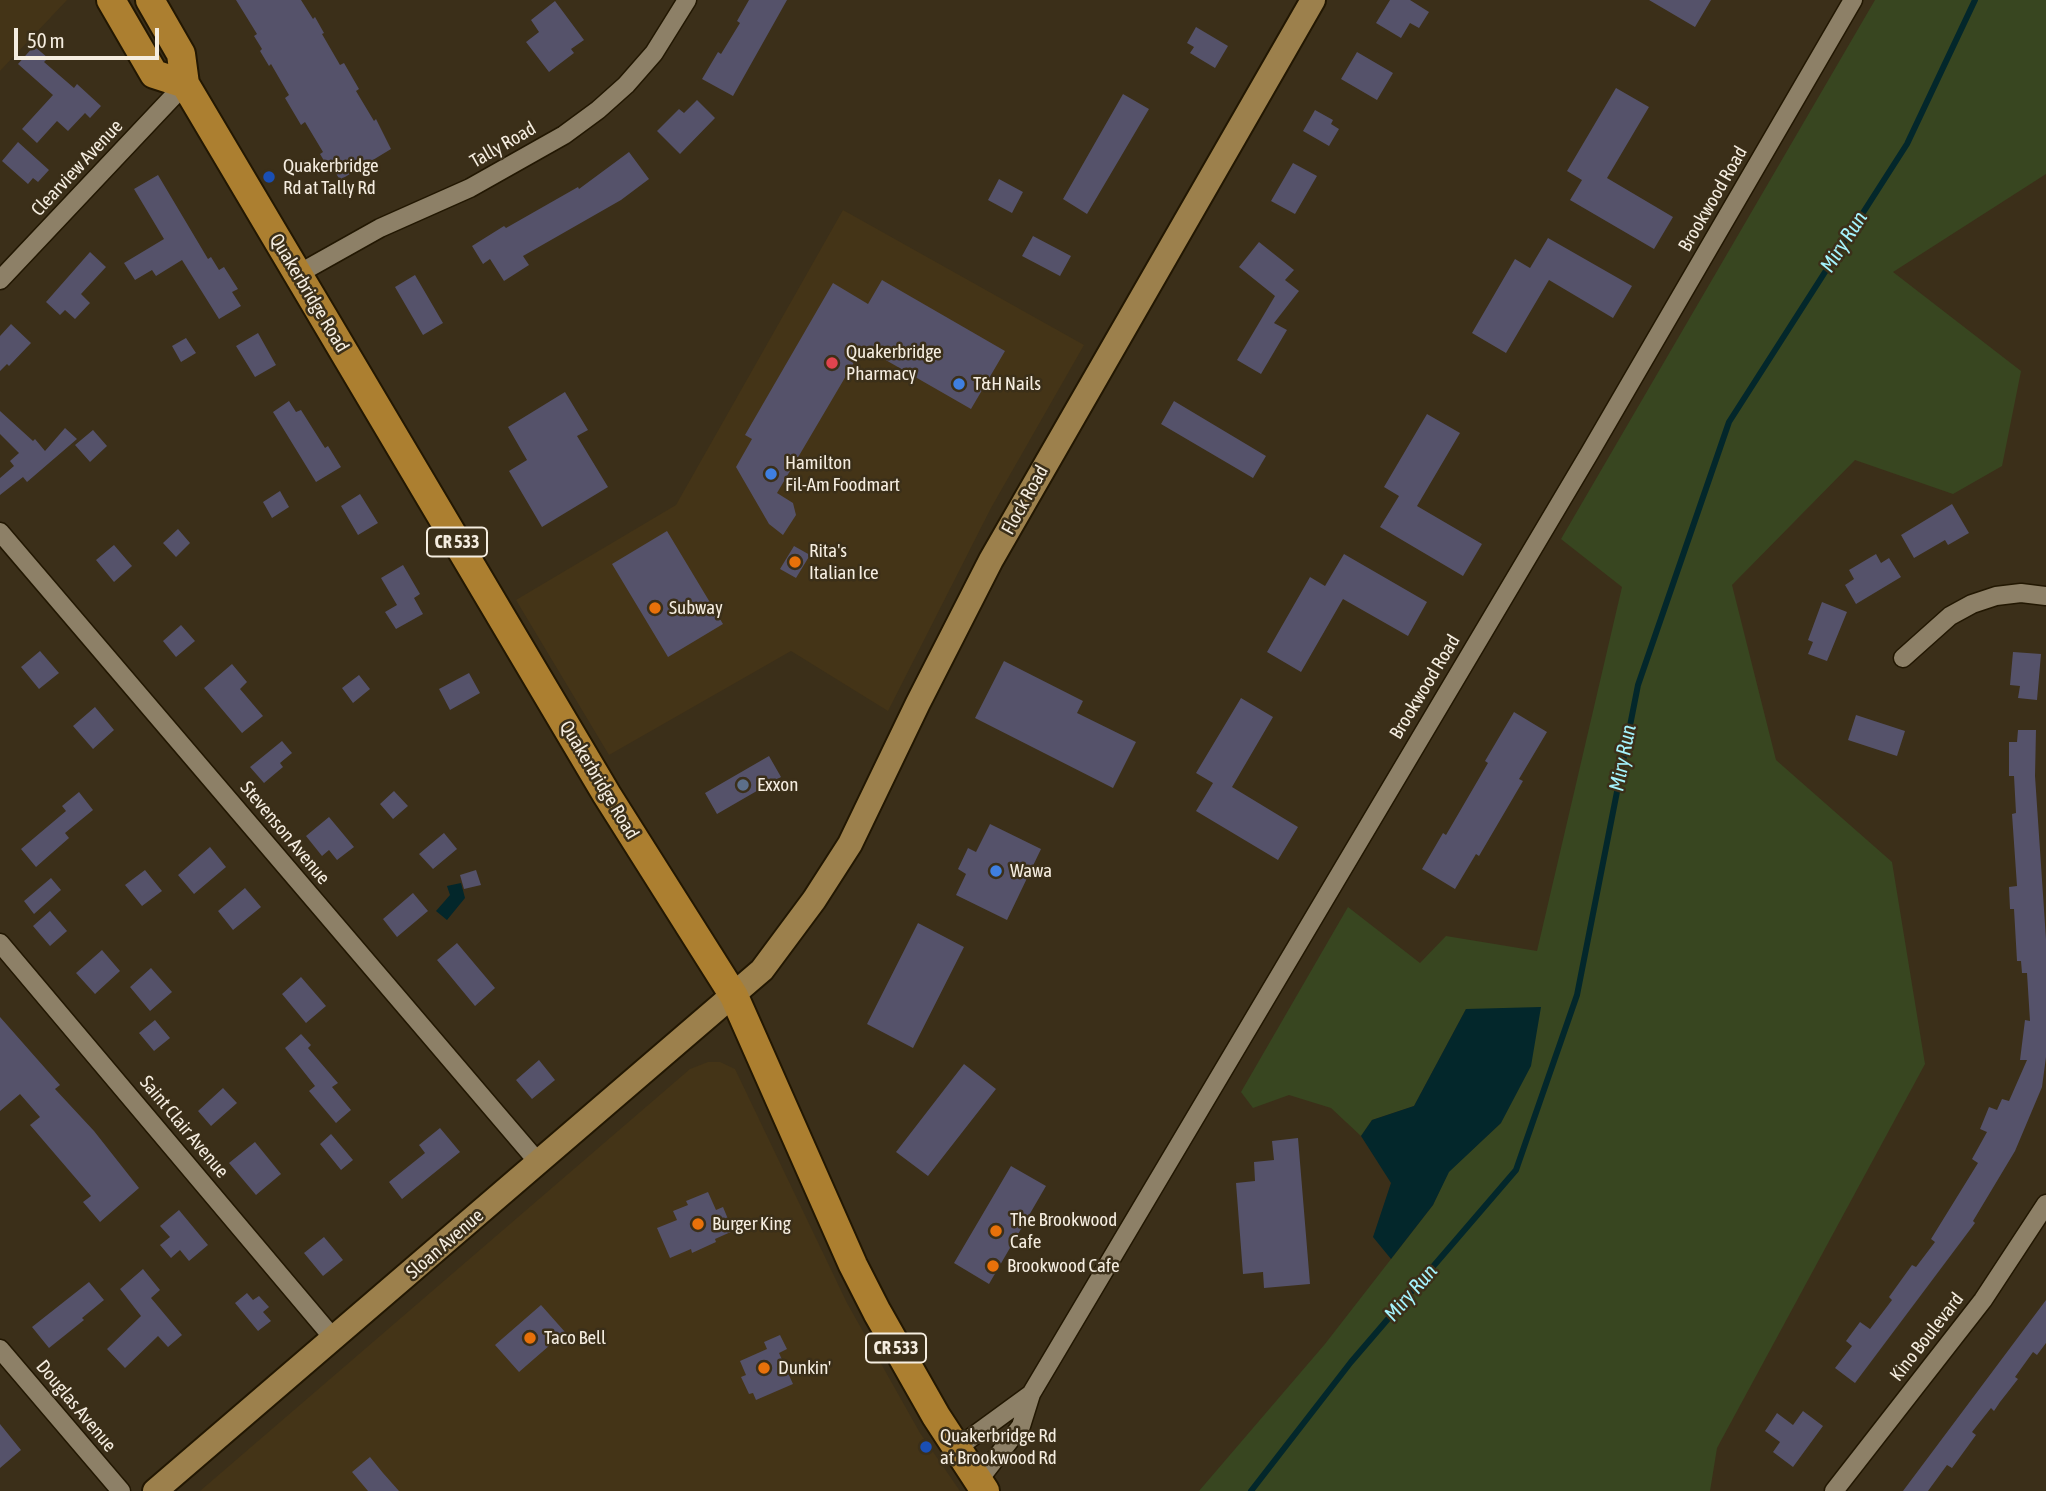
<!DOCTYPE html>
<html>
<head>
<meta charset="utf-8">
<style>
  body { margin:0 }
  #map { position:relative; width:2046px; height:1491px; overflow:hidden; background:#3b2f19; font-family:"Asap Condensed",sans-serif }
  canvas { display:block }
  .scale { position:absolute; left:14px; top:28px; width:145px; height:32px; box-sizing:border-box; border:4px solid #f5ede0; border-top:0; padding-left:9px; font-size:21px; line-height:24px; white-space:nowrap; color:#f5ede0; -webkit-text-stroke:5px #3b2f19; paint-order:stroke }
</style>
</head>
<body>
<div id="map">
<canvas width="2046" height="1491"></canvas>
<div class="scale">50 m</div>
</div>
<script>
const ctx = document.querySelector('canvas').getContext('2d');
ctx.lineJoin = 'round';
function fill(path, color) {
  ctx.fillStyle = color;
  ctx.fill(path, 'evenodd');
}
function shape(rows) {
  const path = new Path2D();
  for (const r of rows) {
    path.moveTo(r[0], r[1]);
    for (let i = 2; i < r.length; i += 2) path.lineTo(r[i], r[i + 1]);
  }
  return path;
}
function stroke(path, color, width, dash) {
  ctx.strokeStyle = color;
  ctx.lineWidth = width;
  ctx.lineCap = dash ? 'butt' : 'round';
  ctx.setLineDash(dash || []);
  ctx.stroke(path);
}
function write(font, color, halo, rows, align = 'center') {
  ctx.font = font + ' "Asap Condensed",sans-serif';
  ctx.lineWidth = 5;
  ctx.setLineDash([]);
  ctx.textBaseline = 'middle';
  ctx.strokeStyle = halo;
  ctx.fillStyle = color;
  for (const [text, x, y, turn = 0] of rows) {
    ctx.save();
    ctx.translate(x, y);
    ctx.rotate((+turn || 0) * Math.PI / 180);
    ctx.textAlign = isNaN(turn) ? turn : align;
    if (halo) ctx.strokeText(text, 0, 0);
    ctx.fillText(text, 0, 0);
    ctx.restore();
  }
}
fill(shape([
  [0,0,67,0,0,71],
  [843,210,1084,345,991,508,888,711,791,651,609,755,516,600,676,505],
  [708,1062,720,1062,735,1069,847,1303,920,1433,960,1491,200,1491,690,1069]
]), '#443417');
fill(shape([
  [1875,0,2046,0,2046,174,1893,272,2021,371,2002,466,1953,494,1855,460,1732,585,1776,760,1892,862,1925,1064,1717,1448,1710,1491,1199,1491,1325,1344,1433,1205,1448,1172,1501,1123,1466,1009,1414,1106,1372,1120,1361,1136,1331,1108,1289,1095,1253,1108,1241,1092,1348,907,1420,963,1446,936,1537,951,1622,587,1561,539]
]), '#384620');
fill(shape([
  [461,883,465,898,447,920,436,911,450,895,447,886],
  [1541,1007,1531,1066,1501,1123,1449,1172,1433,1205,1391,1259,1373,1237,1391,1183,1361,1136,1372,1120,1414,1106,1466,1009]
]), '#03272b');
stroke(shape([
  [1251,1491,1351,1362,1516,1170,1577,995,1638,685,1729,422,1907,144,1975,0]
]), '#03272b', 6);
fill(shape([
  [236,0,301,0,313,19,315,17,324,33,322,34,340,65,344,63,359,89,356,91,374,121,376,119,391,149,340,180,332,167,329,169,320,154,323,152,305,122,301,125,285,98,289,95,271,64,269,66,260,51,262,49,254,36,257,34],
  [749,0,787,0,733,96,702,79,718,52,721,54,740,23,737,21],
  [1390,0,1410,0,1429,12,1419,28,1410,23,1401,38,1376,23],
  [1649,0,1711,0,1695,27],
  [555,1,584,40,571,49,574,53,549,72,526,42,539,32,531,20],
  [1196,27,1228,46,1215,68,1190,53,1194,47,1187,43],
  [34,46,48,58,44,62,74,88,77,84,101,106,90,118,85,113,68,131,57,121,37,143,22,129,53,95,18,64],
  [1357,52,1393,73,1377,100,1341,79],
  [1616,88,1649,107,1607,178,1673,217,1654,249,1570,200,1582,180,1567,171],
  [1123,94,1149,109,1087,214,1063,199],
  [697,100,715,118,680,154,657,131,679,109,684,113],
  [1315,110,1333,120,1331,124,1339,129,1329,146,1303,131],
  [18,142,49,170,38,182,33,178,28,184,2,161],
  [629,152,649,179,621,200,523,256,529,265,504,281,490,259,483,264,472,246,504,226,506,228,578,187,579,189],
  [1293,163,1317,176,1295,214,1271,201],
  [158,175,208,259,211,257,219,270,224,267,238,289,232,292,241,306,219,319,182,260,156,276,152,270,135,280,124,263,164,239,134,189],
  [999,179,1023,192,1012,213,988,200],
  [1033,236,1071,256,1060,276,1022,256],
  [1548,238,1632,286,1613,318,1549,280,1506,353,1472,333,1515,259,1530,268],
  [1259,242,1294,270,1285,280,1299,291,1274,323,1287,330,1261,374,1237,360,1275,296,1239,267],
  [90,252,106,267,81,294,90,303,75,319,65,310,60,315,46,302],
  [415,275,443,323,423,335,395,287],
  [882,280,1005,351,971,409,863,347,777,493,793,503,796,515,783,535,769,524,736,467,752,439,745,435,833,283,868,304],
  [11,324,31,343,9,366,7,364,0,371,0,336],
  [258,333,276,365,255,377,236,346],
  [186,338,196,353,181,362,172,346],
  [565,392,588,430,577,436,608,487,542,527,509,471,527,460,508,427],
  [289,401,296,412,301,410,325,448,328,446,341,467,316,482,273,412],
  [1174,401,1266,456,1253,478,1161,424],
  [0,411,33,441,35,439,45,451,65,428,77,439,27,482,23,477,0,495,0,478,14,466,10,461,19,453,0,434],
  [1427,414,1460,433,1417,506,1482,544,1463,576,1380,527,1399,496,1384,487],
  [93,430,107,446,90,462,75,445],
  [280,491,289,507,272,518,263,502],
  [360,494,378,523,358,535,341,506],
  [1952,504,1969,533,1948,545,1945,540,1914,558,1901,535],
  [178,529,190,543,176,557,163,543],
  [667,531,723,624,668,657,612,564],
  [114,545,132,566,114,582,96,560],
  [794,546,810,555,796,578,780,569],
  [1344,554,1427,602,1408,636,1343,599,1301,672,1267,652,1310,577,1325,586],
  [1876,554,1881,563,1889,558,1901,577,1856,604,1845,585,1854,579,1849,570],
  [403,565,420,594,414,598,423,614,396,629,385,612,397,605,381,578],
  [1822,602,1847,612,1827,661,1808,654,1813,642,1808,640],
  [181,625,195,641,176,657,163,641],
  [40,651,59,673,39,689,21,667],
  [2013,652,2041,654,2037,700,2018,698,2020,686,2010,685],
  [1004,661,1083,701,1077,713,1136,742,1113,788,975,718],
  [232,664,247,682,240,689,263,716,242,733,204,688],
  [469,673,480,693,450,710,439,689],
  [359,675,370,689,353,703,342,688],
  [1241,698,1273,717,1232,787,1298,827,1278,860,1196,811,1213,783,1196,773],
  [95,707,114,730,93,749,73,726],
  [1514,712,1547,732,1519,779,1523,781,1479,856,1476,854,1455,889,1422,869,1443,833,1446,835,1488,763,1485,761],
  [1856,715,1905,731,1897,756,1848,740],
  [2018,730,2036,730,2035,776,2046,939,2046,1057,2042,1087,2015,1151,1973,1221,1975,1223,1855,1383,1835,1368,1852,1346,1846,1341,1860,1322,1870,1329,1892,1300,1889,1297,1912,1265,1916,1267,1935,1242,1931,1239,1978,1163,1972,1159,1987,1132,1980,1129,1989,1107,1997,1110,2002,1099,2009,1101,2027,1060,2020,1060,2025,1020,2030,1021,2027,973,2022,973,2021,961,2017,961,2014,909,2010,909,2009,887,2017,886,2012,814,2016,813,2014,776,2009,776,2009,742,2017,742],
  [282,741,292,753,280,763,283,767,264,783,250,767],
  [769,756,781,777,717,814,705,793],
  [394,791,408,806,393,819,380,804],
  [79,792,93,810,65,833,69,838,36,867,21,849,66,811,62,806],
  [329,817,354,847,337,860,329,850,322,856,306,836],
  [990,824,1041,849,1007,920,956,895,966,874,958,869,968,848,976,852],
  [444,833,457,849,433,869,419,854],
  [210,847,226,867,194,894,178,875],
  [145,870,162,891,142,906,125,885],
  [476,870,481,885,464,889,460,875],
  [51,878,61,890,34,914,24,901],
  [245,888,261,907,233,930,218,911],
  [413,893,428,911,397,937,383,919],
  [50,911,67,931,50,946,33,926],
  [918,923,964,947,913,1048,867,1024],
  [457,943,495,988,475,1006,437,960],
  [102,950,120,971,95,994,76,973],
  [151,968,172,992,150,1011,130,987],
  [301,977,326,1006,306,1023,282,994],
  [0,1017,60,1085,55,1089,94,1131,139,1188,100,1222,83,1202,91,1196,30,1125,40,1117,20,1094,0,1111],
  [155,1020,170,1038,154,1051,139,1033],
  [301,1034,311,1045,308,1048,338,1083,332,1087,351,1110,336,1123,309,1091,315,1086,285,1048],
  [539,1060,555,1080,532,1099,516,1080],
  [964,1064,996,1089,928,1176,896,1152],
  [223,1088,237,1103,211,1126,198,1111],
  [440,1128,460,1152,402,1199,389,1182,425,1153,419,1145],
  [331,1134,353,1160,341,1170,320,1144],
  [1298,1138,1310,1284,1264,1288,1263,1272,1243,1274,1236,1183,1255,1181,1254,1162,1274,1160,1272,1141],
  [255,1142,281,1174,256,1195,229,1163],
  [1011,1166,1046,1186,989,1284,954,1263],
  [708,1192,716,1210,723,1207,733,1231,715,1239,716,1242,692,1253,691,1249,670,1258,657,1228,677,1220,673,1211,688,1205,686,1201],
  [179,1210,208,1245,189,1261,180,1250,171,1258,160,1245,170,1237,160,1226],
  [324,1237,343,1260,323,1276,304,1253],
  [143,1269,160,1290,151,1298,182,1335,168,1347,158,1336,125,1368,107,1349,141,1316,120,1289],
  [89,1282,104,1300,82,1318,84,1320,49,1348,32,1327],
  [247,1293,253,1300,259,1296,269,1307,263,1312,271,1321,258,1331,235,1303],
  [2046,1300,2046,1343,2037,1355,2033,1352,2015,1377,2018,1379,2000,1402,1994,1411,1991,1408,1972,1432,1976,1435,1952,1468,1947,1465,1928,1491,1903,1491],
  [541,1305,565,1332,519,1372,495,1345],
  [780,1335,787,1349,779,1353,793,1384,756,1400,753,1393,749,1394,741,1377,746,1375,740,1361,767,1349,764,1342],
  [1803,1411,1823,1426,1793,1467,1773,1452,1780,1442,1765,1431,1777,1413,1793,1425],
  [0,1424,21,1450,0,1468],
  [370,1457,383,1473,399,1491,368,1491,352,1472]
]), '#55526a');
const street = shape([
  [298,274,380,228,470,188,564,135,598,110,626,85,654,53,687,0],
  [0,280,185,84],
  [0,532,538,1162],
  [1903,658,1950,616,1972,604,1996,596,2021,593,2046,596],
  [0,943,334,1339],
  [0,1349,121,1491],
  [957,1448,1031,1394],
  [978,1481,1021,1426,1031,1394,1589,454,1853,0],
  [1834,1491,1983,1300,2046,1204]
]);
const secondary = shape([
  [155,1491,762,970,814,900,850,844,918,703,991,560,1313,0]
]);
const primary = shape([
  [111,0,154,74,185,84],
  [150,0,181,54,185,84,607,795,734,996,853,1265,877,1312,936,1416,985,1491]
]);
stroke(street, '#221702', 21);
stroke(secondary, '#221702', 28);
stroke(primary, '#221702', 32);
stroke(street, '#8d8067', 18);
stroke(secondary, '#9c804c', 24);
stroke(primary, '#ac7f30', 28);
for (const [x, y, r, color] of [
  [269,177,7,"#1a4fb4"],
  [832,363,7,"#e0444e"],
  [959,384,7,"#3f7fe0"],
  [771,474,7,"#3f7fe0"],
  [795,562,7,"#e8710a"],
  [655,608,7,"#e8710a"],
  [743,785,7,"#5c6f8a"],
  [996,871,7,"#3f7fe0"],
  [698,1224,7,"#e8710a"],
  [996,1231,7,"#e8710a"],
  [993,1266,7,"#e8710a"],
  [530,1338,7,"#e8710a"],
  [764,1368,7,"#e8710a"],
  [926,1447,7,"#1a4fb4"]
]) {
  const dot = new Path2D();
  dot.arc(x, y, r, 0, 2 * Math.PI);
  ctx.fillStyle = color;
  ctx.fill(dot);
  stroke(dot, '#3b2f19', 2.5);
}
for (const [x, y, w] of [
  [457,542,60],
  [896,1348,60]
]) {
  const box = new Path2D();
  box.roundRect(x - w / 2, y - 14.5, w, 29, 5);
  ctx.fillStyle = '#3b2f19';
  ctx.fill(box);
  stroke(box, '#f5ede0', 2);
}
write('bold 18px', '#f5ede0', null, [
  ["CR 533",457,542],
  ["CR 533",896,1348]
]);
write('19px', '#f5ede0', '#3b2f19', [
  ["Tally Road",503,145,-30],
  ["Clearview Avenue",77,168,-47],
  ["Brookwood Road",1713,199,-60],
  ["Quakerbridge Road",309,293,59],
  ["Flock Road",1025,500,-61],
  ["Brookwood Road",1425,687,-59],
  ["Quakerbridge Road",599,780,59],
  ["Stevenson Avenue",285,833,50],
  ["Saint Clair Avenue",184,1127,50],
  ["Sloan Avenue",445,1244,-41],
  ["Kino Boulevard",1927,1337,-52],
  ["Douglas Avenue",76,1406,50]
]);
write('19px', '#f5ede0', '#3b2f19', [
  ["Quakerbridge",283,166],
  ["Rd at Tally Rd",283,188],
  ["Quakerbridge",846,352],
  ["Pharmacy",846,374],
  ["T&H Nails",973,384],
  ["Hamilton",785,463],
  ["Fil-Am Foodmart",785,485],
  ["Rita's",809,551],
  ["Italian Ice",809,573],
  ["Subway",669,608],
  ["Exxon",757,785],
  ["Wawa",1010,871],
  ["The Brookwood",1010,1220],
  ["Cafe",1010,1242],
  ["Burger King",712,1224],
  ["Brookwood Cafe",1007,1266],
  ["Taco Bell",544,1338],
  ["Dunkin'",778,1368],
  ["Quakerbridge Rd",940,1436],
  ["at Brookwood Rd",940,1458]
], 'left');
write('italic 21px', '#a5f3fd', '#3b2f19', [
  ["Miry Run",1844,242,-57],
  ["Miry Run",1623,758,-79],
  ["Miry Run",1411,1293,-49]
]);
</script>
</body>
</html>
